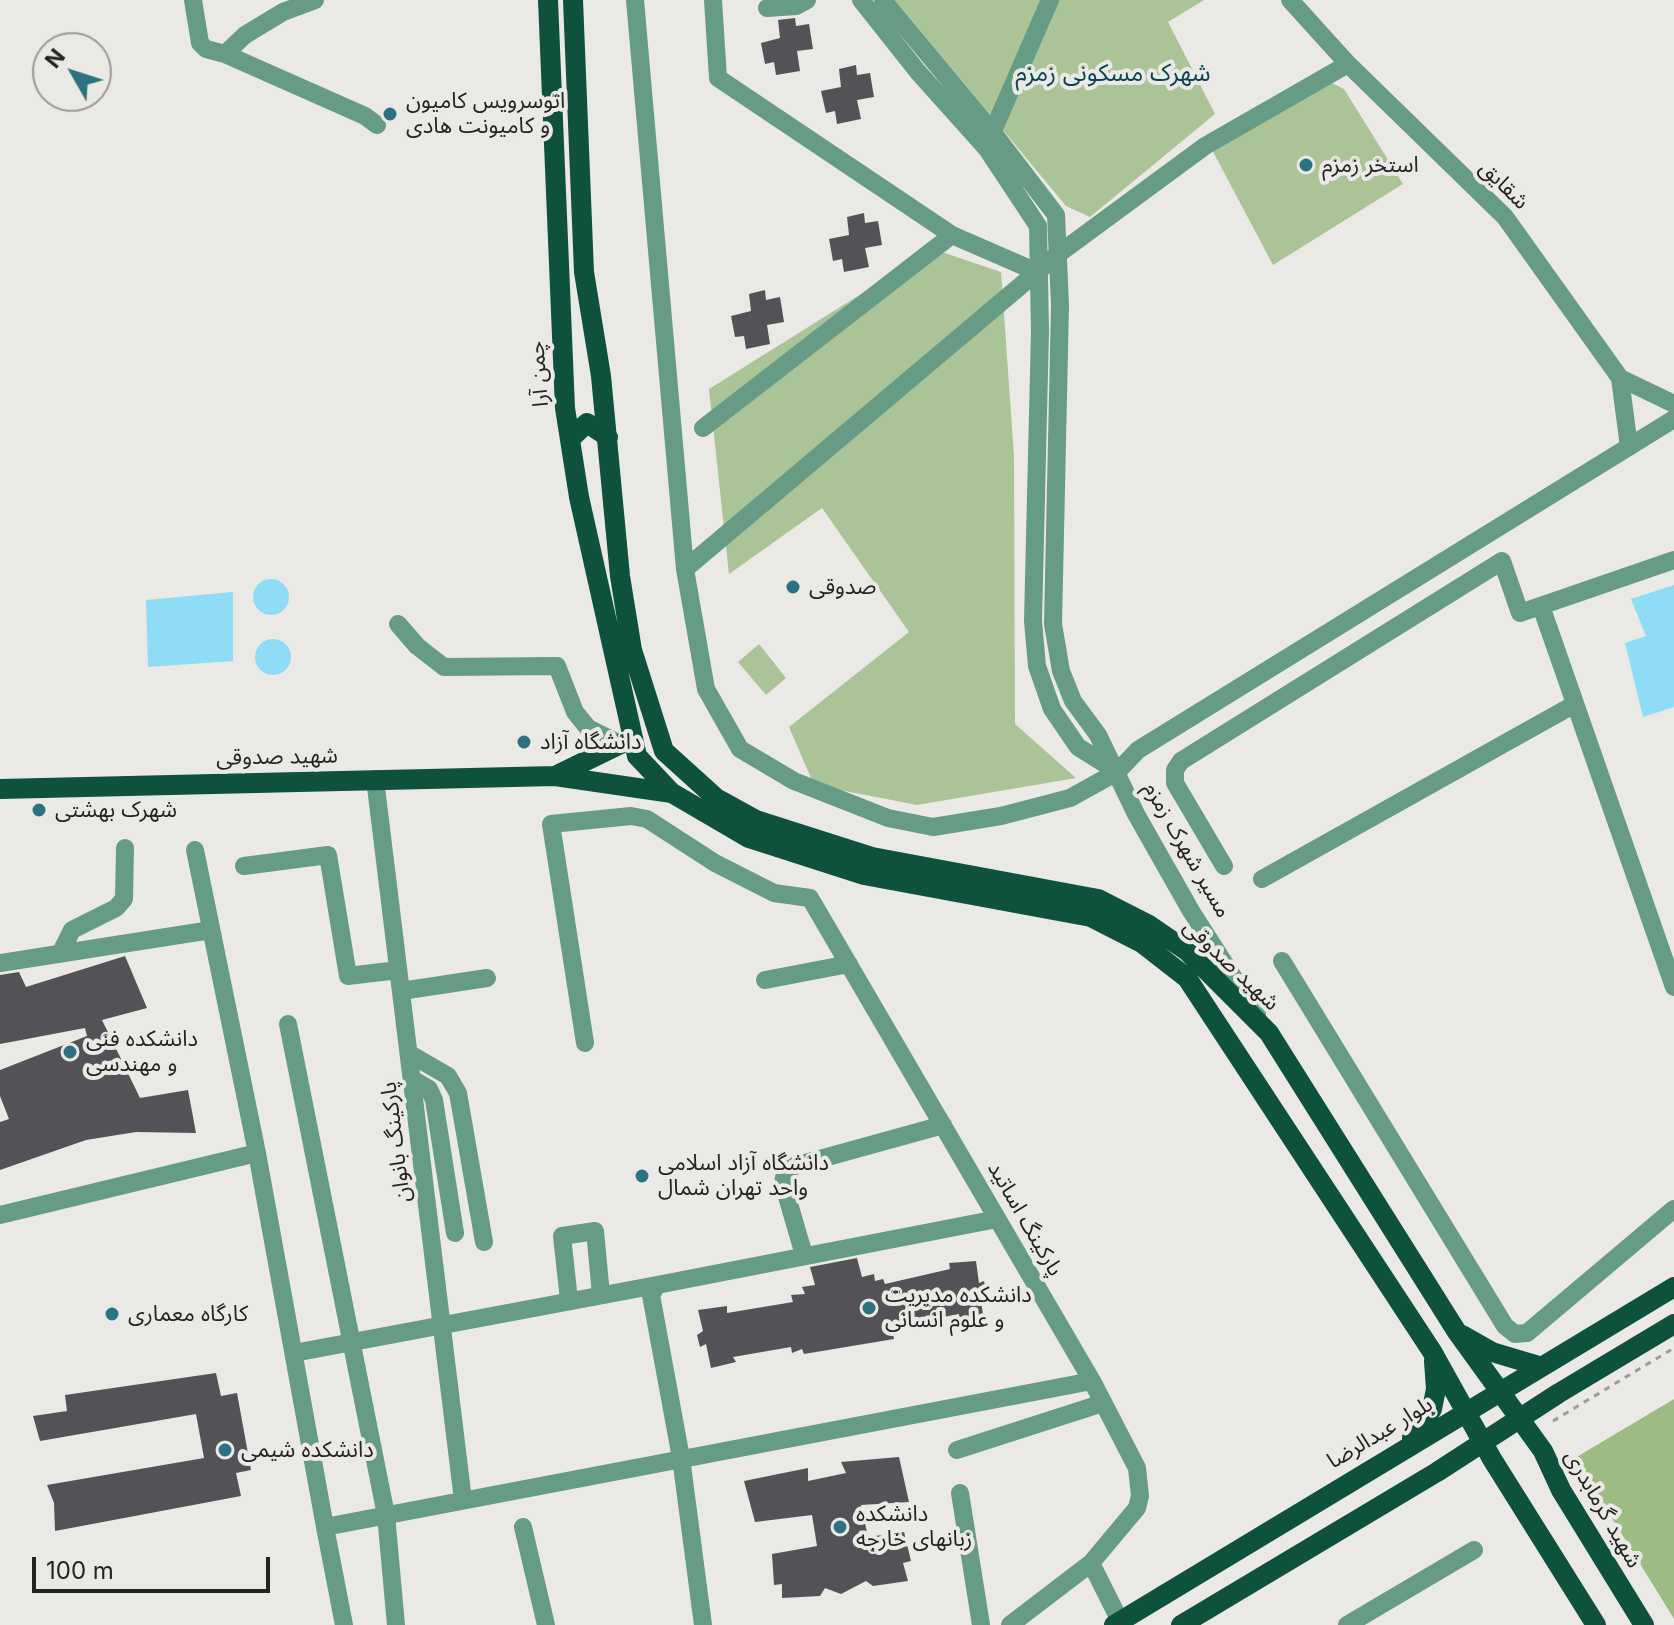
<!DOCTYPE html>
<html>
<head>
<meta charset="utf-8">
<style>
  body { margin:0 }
  #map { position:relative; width:1674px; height:1625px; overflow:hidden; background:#ebe9e5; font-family:Inter,sans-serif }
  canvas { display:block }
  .north { position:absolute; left:32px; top:32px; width:80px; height:80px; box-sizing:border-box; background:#ebe9e5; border:2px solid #9b9a97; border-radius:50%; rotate:309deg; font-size:22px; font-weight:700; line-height:32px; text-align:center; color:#232321 }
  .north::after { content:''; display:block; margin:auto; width:28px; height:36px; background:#2c7280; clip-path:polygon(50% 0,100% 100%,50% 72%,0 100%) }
  .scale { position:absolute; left:32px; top:1557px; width:238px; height:36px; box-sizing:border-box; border:4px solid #232321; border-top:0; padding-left:10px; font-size:24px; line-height:28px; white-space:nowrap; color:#232321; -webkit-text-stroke:6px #ebe9e5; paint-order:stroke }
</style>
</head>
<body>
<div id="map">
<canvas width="1674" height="1625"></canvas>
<div class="north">N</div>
<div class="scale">100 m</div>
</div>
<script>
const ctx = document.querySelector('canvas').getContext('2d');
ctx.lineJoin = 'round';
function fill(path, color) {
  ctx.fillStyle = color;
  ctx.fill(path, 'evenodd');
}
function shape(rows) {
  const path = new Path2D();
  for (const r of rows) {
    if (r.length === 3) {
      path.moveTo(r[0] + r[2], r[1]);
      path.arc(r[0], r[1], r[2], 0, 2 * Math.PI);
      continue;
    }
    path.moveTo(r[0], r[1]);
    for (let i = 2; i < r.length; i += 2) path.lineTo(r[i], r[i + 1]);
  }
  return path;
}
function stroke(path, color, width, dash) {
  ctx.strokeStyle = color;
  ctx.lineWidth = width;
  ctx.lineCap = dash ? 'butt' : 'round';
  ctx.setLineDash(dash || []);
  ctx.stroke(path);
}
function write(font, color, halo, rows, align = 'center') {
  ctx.font = font + ' Inter,"Noto Sans Arabic",sans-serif';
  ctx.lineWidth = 8;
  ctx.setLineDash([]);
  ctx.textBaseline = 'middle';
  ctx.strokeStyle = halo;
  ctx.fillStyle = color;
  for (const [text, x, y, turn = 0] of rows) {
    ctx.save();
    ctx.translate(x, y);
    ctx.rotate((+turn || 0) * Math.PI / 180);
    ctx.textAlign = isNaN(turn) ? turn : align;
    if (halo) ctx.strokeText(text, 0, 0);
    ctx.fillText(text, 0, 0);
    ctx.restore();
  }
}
fill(shape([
  [895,0,1204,0,1168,22,1215,114,1090,217,1066,206],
  [1332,83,1344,89,1403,184,1273,265,1210,146],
  [933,249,1001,272,1014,456,1015,724,1076,778,917,805,814,785,789,727,909,632,822,508,729,574,709,389],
  [759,644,786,678,766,695,738,662]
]), '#aac397');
fill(shape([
  [1674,1399,1674,1619,1575,1458]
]), '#9dbc84');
fill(shape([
  [271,597,18],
  [1674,585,1674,707,1643,717,1625,643,1646,636,1631,599],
  [233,592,233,661,148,667,146,600],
  [273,657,18]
]), '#8edcf5');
fill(shape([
  [795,18,796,26,809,24,813,49,797,51,800,71,776,75,774,62,765,64,761,43,780,38,778,20],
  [856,65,857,75,870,73,874,97,857,100,861,119,837,124,835,111,826,113,821,91,841,87,839,69],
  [864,213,865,223,878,221,882,245,865,248,869,267,844,272,842,259,833,261,829,239,849,235,847,217],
  [765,290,766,300,780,297,784,322,767,325,770,344,746,349,744,336,735,337,731,316,751,311,749,294],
  [125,956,147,1008,102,1020,140,1098,188,1090,196,1133,136,1132,86,1140,0,1170,0,1122,9,1119,0,1096,0,1070,87,1036,85,1028,0,1044,0,975,19,972,26,987],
  [857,1258,862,1277,874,1274,875,1281,883,1279,885,1284,950,1269,949,1263,976,1261,979,1283,984,1281,987,1295,980,1296,983,1314,959,1321,959,1314,902,1325,903,1332,893,1333,894,1339,804,1354,802,1349,792,1353,791,1347,733,1357,736,1362,711,1368,706,1344,700,1347,697,1335,703,1331,698,1310,727,1306,727,1313,793,1302,791,1295,805,1294,802,1287,815,1285,810,1267],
  [216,1373,221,1396,237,1393,251,1470,236,1473,241,1496,55,1531,54,1503,47,1485,204,1458,196,1414,40,1441,33,1416,67,1411,65,1395],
  [899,1457,909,1502,861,1505,868,1537,904,1532,911,1561,903,1563,908,1581,873,1586,866,1581,841,1594,825,1588,820,1596,782,1598,782,1584,774,1585,772,1554,817,1546,812,1515,755,1522,744,1481,808,1468,808,1481,846,1473,841,1462]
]), '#535357');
stroke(shape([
  [1553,1421,1674,1348]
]), '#9d9c99', 3, [6, 6]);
stroke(shape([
  [193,0,200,43,206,49,225,54,365,116,377,125],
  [635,0,685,569,706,689,740,749,794,781,888,818,933,827,1001,816,1070,798,1117,772,1138,750,1674,419],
  [713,0,718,78,952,235,1037,272],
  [861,0,918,72,987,149,1038,226,1040,331,1033,621,1037,666,1052,709,1078,747,1115,770],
  [883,0,991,130,1056,215,1060,305,1053,624,1061,671,1073,701,1098,735,1136,814,1191,911,1257,1014],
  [1290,0,1348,64,1505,217,1620,378,1674,404],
  [767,8,796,6,807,0],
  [225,54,245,35,283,12,315,0],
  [989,140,1050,0],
  [1620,378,1629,447],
  [703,428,952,235],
  [685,569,1057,255,1205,146,1348,64],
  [1541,606,1674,987],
  [398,624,417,646,444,667,557,666,575,712,588,728,618,743],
  [375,779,463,1500],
  [195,850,257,1153,325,1527],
  [244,866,328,855,348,976,398,970],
  [1224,866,1175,783,1175,770,1181,761,1502,561,1520,613,1674,560],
  [1262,879,1575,704],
  [60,954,72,930,116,908,124,899,125,848],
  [1282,961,1505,1326,1515,1334,1527,1333,1674,1209],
  [0,963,211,930],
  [765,980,849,964],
  [401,991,487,978],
  [288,1024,386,1515,396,1625],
  [585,1043,551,824,631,816,647,819,715,863,774,893,810,898,1092,1381,1137,1468,1140,1496,1137,1508,1091,1563,1010,1625],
  [410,1054,448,1076,458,1093,484,1242],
  [412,1079,429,1089,434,1100,455,1233],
  [0,1215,257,1153],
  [804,1255,783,1183,785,1173,791,1167,943,1125],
  [569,1300,562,1236,595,1231,601,1295],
  [294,1353,657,1285],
  [957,1450,1103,1403],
  [960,1493,981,1625],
  [523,1527,546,1625],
  [1091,1563,1120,1621],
  [344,1625,325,1527,1092,1381],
  [703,1625,681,1458,651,1295,657,1285,997,1219],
  [1347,1625,1474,1550]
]), '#669b85', 18);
stroke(shape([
  [548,0,565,408,579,497,637,756,672,793,749,838,864,875,1091,917,1142,943,1187,978,1433,1353,1492,1459,1596,1625],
  [573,0,584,272,601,376,620,576,632,650,664,751,716,798,756,820,872,857,1098,899,1149,925,1187,951,1269,1033,1457,1332,1543,1451,1561,1490,1644,1625],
  [570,439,587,423,608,437],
  [555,776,633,738],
  [0,789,555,776,672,793],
  [1462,1335,1492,1352,1539,1366],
  [1412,1438,1432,1409,1436,1389,1434,1361],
  [1114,1625,1674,1287],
  [1181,1625,1437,1472,1559,1393,1674,1324]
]), '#0e513c', 20);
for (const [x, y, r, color] of [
  [390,114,8,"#2c7280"],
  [1306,165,8,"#2c7280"],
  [793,587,8,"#2c7280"],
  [524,742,8,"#2c7280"],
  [39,810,8,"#2c7280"],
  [70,1052,8,"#2c7280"],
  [642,1176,8,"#2c7280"],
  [869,1308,8,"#2c7280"],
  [112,1314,8,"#2c7280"],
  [225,1450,8,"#2c7280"],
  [840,1527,8,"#2c7280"]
]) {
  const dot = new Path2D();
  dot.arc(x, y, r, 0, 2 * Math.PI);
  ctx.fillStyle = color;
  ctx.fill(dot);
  stroke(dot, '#ebe9e5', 3);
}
write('22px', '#232321', '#ebe9e5', [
  ["اتوسرویس کامیون",406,101],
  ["و کامیونت هادی",406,126],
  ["استخر زمزم",1322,165],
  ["صدوقی",809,587],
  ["دانشگاه آزاد",540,742],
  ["شهرک بهشتی",55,810],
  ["دانشکده فنی",86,1039],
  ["و مهندسی",86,1064],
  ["دانشگاه آزاد اسلامی",658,1163],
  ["واحد تهران شمال",658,1188],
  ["دانشکده مدیریت",885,1295],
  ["و علوم انسانی",885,1320],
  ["کارگاه معماری",128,1314],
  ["دانشکده شیمی",241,1450],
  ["دانشکده",856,1514],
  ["زبانهای خارجه",856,1539]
], 'left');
write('22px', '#232321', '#ebe9e5', [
  ["شقایق",1504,185,45],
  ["چمن آرا",539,374,-94],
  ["شهید صدوقی",277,757,-1],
  ["مسیر شهرک زمزم",1187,850,60],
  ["شهید صدوقی",1231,965,43],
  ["پارکینگ بانوان",396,1142,-97],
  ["پارکینگ اساتید",1025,1219,60],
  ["بلوار عبدالرضا",1380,1433,-31],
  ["شهید گرمابدری",1603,1509,60]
]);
write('24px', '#06454f', '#ebe9e5', [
  ["شهرک مسکونی زمزم",1113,74]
]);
</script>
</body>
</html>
